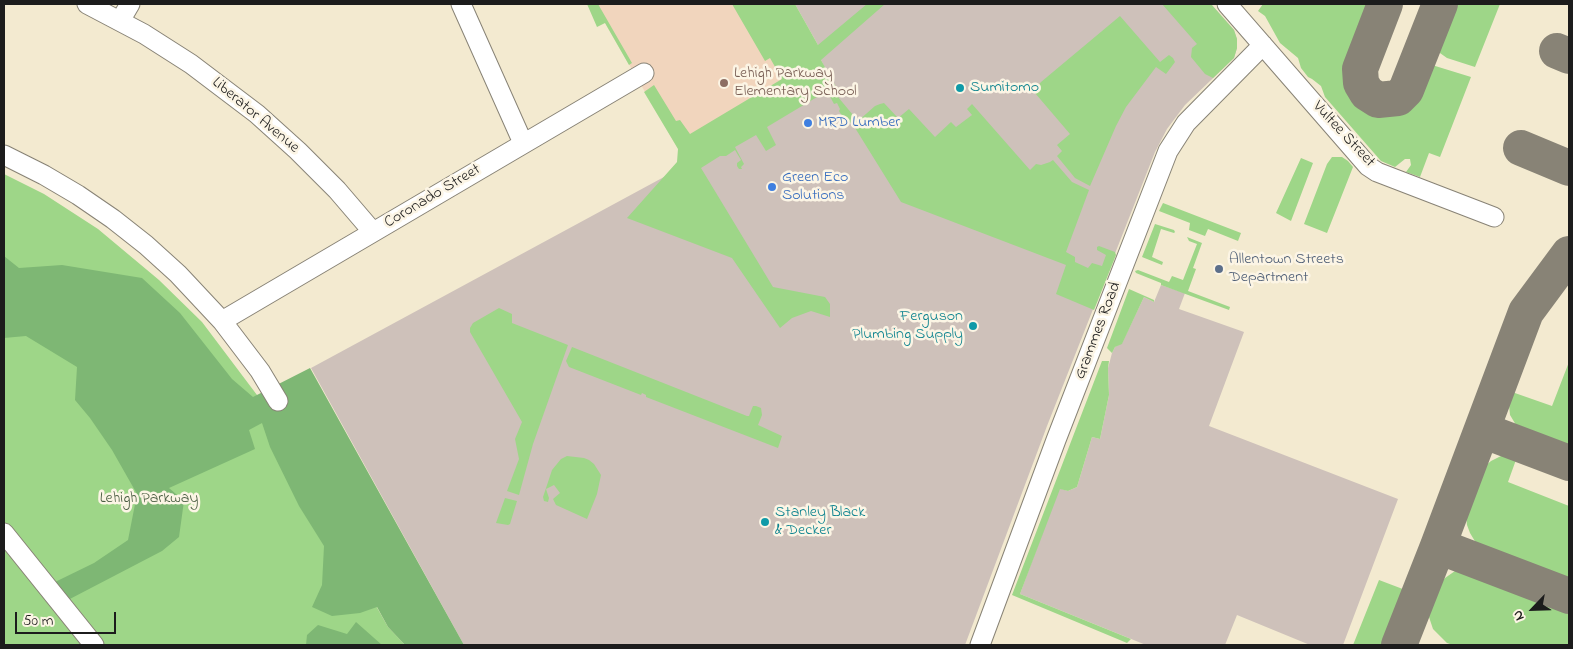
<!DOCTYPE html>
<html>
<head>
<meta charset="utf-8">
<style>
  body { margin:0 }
  #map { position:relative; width:1573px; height:649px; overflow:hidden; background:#f3ead0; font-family:"Indie Flower",sans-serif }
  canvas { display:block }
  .frame { position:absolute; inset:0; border:5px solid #1c1c1c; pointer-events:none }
  .north { position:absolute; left:1508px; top:584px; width:50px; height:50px; -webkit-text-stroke:4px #fcf5e5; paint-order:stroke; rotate:246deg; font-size:14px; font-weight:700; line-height:20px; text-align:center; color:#1c1c1c }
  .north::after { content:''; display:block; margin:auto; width:18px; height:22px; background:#1c1c1c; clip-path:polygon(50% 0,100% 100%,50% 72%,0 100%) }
  .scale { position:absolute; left:15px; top:612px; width:101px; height:22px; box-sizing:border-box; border:2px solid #1c1c1c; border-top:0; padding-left:6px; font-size:15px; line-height:18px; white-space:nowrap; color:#1c1c1c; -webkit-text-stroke:4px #fcf5e5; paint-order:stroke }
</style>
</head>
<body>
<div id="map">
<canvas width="1573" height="649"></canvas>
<div class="frame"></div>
<div class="north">N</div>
<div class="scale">50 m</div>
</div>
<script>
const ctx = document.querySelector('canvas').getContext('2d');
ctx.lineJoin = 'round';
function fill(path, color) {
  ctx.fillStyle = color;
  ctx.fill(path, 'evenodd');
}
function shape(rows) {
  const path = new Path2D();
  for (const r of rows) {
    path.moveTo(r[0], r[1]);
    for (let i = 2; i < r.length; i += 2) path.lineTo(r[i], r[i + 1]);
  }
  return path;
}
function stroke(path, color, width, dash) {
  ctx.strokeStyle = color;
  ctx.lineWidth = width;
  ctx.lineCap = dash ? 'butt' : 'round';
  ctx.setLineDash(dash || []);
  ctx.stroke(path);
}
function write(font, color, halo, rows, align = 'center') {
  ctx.font = font + ' "Indie Flower",sans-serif';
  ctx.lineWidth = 5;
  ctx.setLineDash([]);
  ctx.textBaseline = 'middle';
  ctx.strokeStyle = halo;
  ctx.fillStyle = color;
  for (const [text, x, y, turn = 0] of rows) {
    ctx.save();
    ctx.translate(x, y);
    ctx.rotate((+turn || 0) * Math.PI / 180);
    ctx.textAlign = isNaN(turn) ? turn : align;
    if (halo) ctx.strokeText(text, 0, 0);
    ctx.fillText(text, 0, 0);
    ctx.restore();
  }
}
fill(shape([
  [594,4,795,4,827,73,684,159]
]), '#f1d5bd');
fill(shape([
  [795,4,1211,4,1234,30,1237,39,1237,48,1234,58,1185,105,1167,129,1155,152,1047,426,965,645,464,645,311,368,675,171,827,72,821,60,818,45],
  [1161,285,1185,293,1179,309,1244,332,1209,426,1398,499,1343,645,1310,645,1237,615,1225,645,1146,645,1020,594,1059,488,1068,491,1077,487,1092,437,1100,439,1109,395,1108,368,1112,353,1115,347,1122,343,1144,297,1154,302]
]), '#cec1ba');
fill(shape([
  [587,4,598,4,632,63,629,65,605,23,597,27],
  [732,4,795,4,818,45,867,4,885,4,821,60,840,94,838,97,858,121,875,106,880,104,884,103,898,118,909,109,935,137,951,122,956,127,972,115,967,109,972,104,1030,170,1036,164,1041,165,1050,162,1053,160,1072,182,1089,190,1066,252,1075,257,1075,262,1088,268,1092,263,1102,266,1106,255,1097,250,1097,247,1099,246,1115,252,1116,255,1094,310,1056,294,1066,265,901,202,852,123,845,121,839,111,840,109,837,103,834,104,827,91,767,127,776,145,766,151,756,135,735,147,744,164,741,167,742,169,739,169,737,166,737,163,741,160,735,150,726,156,720,156,701,168,773,287,825,297,830,304,830,317,811,311,792,318,780,328,732,258,627,218,677,162,678,149,644,92,654,85,676,121,680,120,690,134,782,79,770,58,765,61],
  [1162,4,1211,4,1234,30,1237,39,1237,48,1234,58,1213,78,1205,74,1191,57,1192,48,1197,44],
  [1263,4,1378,4,1353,70,1352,85,1354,92,1359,98,1367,103,1401,115,1424,59,1432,65,1471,77,1440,157,1429,153,1420,177,1406,172,1411,165,1410,159,1405,159,1395,167,1381,161,1325,97,1321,86,1312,79,1308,77,1301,68,1298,58,1280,43,1265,16,1258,11],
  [1445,4,1500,4,1475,67,1447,58,1430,46],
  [1120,16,1160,62,1169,55,1173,58,1175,62,1166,74,1156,67,1126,107,1116,126,1090,186,1075,178,1057,156,1062,151,1057,145,1070,134,1035,93,1037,87,1041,82],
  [1332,157,1342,157,1348,161,1353,167,1327,233,1304,224,1327,164],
  [1301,158,1313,163,1291,221,1276,213],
  [4,174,44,194,98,229,159,280,202,322,257,395,388,627,405,645,4,645],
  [1163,203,1241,233,1238,241,1208,229,1205,236,1189,230,1190,223,1159,211],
  [1155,224,1174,230,1175,232,1174,233,1161,229,1152,257,1163,262,1162,265,1142,257],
  [1187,237,1202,243,1193,268,1196,269,1188,291,1230,307,1229,310,1161,285,1161,283,1136,273,1135,271,1138,270,1169,282,1172,276,1183,280,1197,244,1189,241],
  [1129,289,1154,300,1154,302,1144,297,1122,344,1115,347,1112,353,1107,348],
  [499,308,512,314,512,323,568,345,533,444,519,495,507,491,519,459,515,439,522,422,470,332,470,328,473,323],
  [572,347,747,416,749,416,753,406,756,406,761,408,762,415,758,425,782,436,778,448,646,397,646,395,642,393,641,395,569,367,566,361],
  [1102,361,1109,361,1108,368,1109,395,1100,439,1092,437,1077,487,1068,491,1060,489,1020,594,1131,639,1127,643,1012,595],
  [1569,362,1569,452,1519,430,1510,415,1509,405,1512,392,1552,406],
  [1510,454,1517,457,1508,482,1569,506,1569,583,1487,550,1476,543,1470,533,1467,525,1466,515,1467,506,1480,474,1483,468,1491,461,1501,456],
  [567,456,584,458,589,460,594,464,601,475,597,494,587,519,556,505,553,499,560,493,554,485,546,489,549,498,548,502,544,501,543,497,552,470,561,459],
  [505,498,517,501,510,524,508,525,496,523],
  [1455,571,1481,572,1569,607,1569,645,1453,645,1447,643,1433,629,1427,611,1437,588,1445,578],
  [1379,580,1408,591,1407,599,1389,645,1353,645]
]), '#9ed688');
fill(shape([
  [4,256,19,268,62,265,142,278,180,313,232,379,253,397,310,368,464,645,405,645,388,627,377,607,360,613,332,616,312,607,322,585,324,546,299,506,270,447,262,423,249,430,255,449,169,488,184,501,179,537,162,551,66,601,55,582,94,563,128,540,137,494,112,450,90,418,75,400,77,367,26,336,4,338],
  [356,622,382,645,306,645,307,635,318,625,347,634]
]), '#7eb774');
stroke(shape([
  [1385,4,1360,69,1361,83,1367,93,1378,100,1398,98,1406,90,1440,4],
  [1557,51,1569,56],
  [1521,148,1569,168],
  [1482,430,1569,463],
  [1438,546,1569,596],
  [1399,645,1438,546,1526,312,1569,254]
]), '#888376', 36);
const minor = shape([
  [87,4,144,34,191,64,257,114,298,151,337,190,373,232],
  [461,4,523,143],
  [1227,4,1368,166,1377,172,1494,217],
  [120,21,130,4],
  [4,155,44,175,78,195,113,219,146,245,178,274,222,321,260,371,278,401],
  [222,321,644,73],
  [4,533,94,645],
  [980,645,1056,440,1168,151,1186,123,1263,45]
]);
stroke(minor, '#888376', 21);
stroke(minor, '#fff', 19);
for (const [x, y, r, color] of [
  [724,83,5,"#8d6e63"],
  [960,88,5,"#0f9aa8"],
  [808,123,5,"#3f7fe0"],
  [772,187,5,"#3f7fe0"],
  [1219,269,5,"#5c6f8a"],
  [973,326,5,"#0f9aa8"],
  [765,522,5,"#0f9aa8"]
]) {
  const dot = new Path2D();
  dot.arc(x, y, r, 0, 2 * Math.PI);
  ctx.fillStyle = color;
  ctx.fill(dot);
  stroke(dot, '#fcf5e5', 2);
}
write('16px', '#785e54', '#fcf5e5', [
  ["Lehigh Parkway",734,74],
  ["Elementary School",734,92]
], 'left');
write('16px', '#0d838f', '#fcf5e5', [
  ["Sumitomo",970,88],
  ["Ferguson",963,317,"right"],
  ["Plumbing Supply",963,335,"right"],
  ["Stanley Black",775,513],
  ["& Decker",775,531]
], 'left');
write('16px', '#1c1c1c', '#fcf5e5', [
  ["Liberator Avenue",255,116,40],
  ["Vultee Street",1343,135,47],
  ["Coronado Street",433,197,-31],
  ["Grammes Road",1099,331,-69]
]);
write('16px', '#366cbe', '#fcf5e5', [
  ["MRD Lumber",818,123],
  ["Green Eco",782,178],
  ["Solutions",782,196]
], 'left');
write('16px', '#4e5e75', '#fcf5e5', [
  ["Allentown Streets",1229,260],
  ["Department",1229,278]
], 'left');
write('16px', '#4a5d42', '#fcf5e5', [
  ["Lehigh Parkway",149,499]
]);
</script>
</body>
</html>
